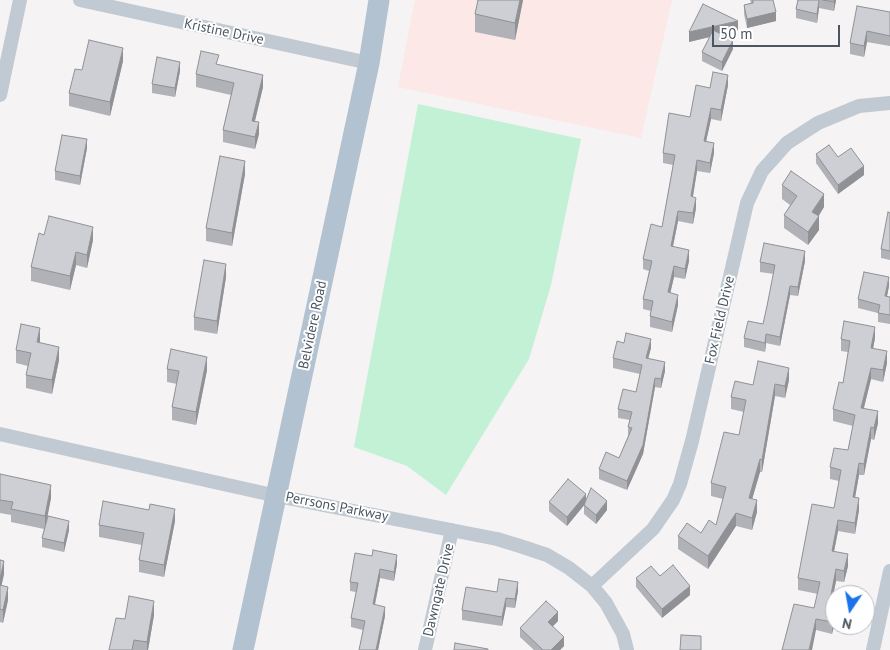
<!DOCTYPE html>
<html>
<head>
<meta charset="utf-8">
<style>
  body { margin:0 }
  #map { position:relative; width:890px; height:650px; overflow:hidden; background:#f5f3f3; font-family:"PT Sans",sans-serif }
  canvas { display:block }
  .north { position:absolute; left:825px; top:585px; width:50px; height:50px; box-sizing:border-box; background:#fff; border:1px solid #b7bbc0; border-radius:50%; rotate:192deg; font-size:14px; font-weight:700; line-height:20px; text-align:center; color:#4a5661 }
  .north::after { content:''; display:block; margin:auto; width:18px; height:22px; background:#1a73e8; clip-path:polygon(50% 0,100% 100%,50% 72%,0 100%) }
  .scale { position:absolute; left:712px; top:25px; width:128px; height:22px; box-sizing:border-box; border:2px solid #4a5661; border-top:0; padding-left:6px; font-size:15px; line-height:18px; white-space:nowrap; color:#4a5661; -webkit-text-stroke:4px #fff; paint-order:stroke }
</style>
</head>
<body>
<div id="map">
<canvas width="890" height="650"></canvas>
<div class="north">N</div>
<div class="scale">50 m</div>
</div>
<script>
const ctx = document.querySelector('canvas').getContext('2d');
ctx.lineJoin = 'round';
function fill(path, color) {
  ctx.fillStyle = color;
  ctx.fill(path, 'evenodd');
}
function shape(rows) {
  const path = new Path2D();
  for (const r of rows) {
    path.moveTo(r[0], r[1]);
    for (let i = 2; i < r.length; i += 2) path.lineTo(r[i], r[i + 1]);
  }
  return path;
}
function stroke(path, color, width, dash) {
  ctx.strokeStyle = color;
  ctx.lineWidth = width;
  ctx.lineCap = dash ? 'butt' : 'round';
  ctx.setLineDash(dash || []);
  ctx.stroke(path);
}
function write(font, color, halo, rows, align = 'center') {
  ctx.font = font + ' "PT Sans",sans-serif';
  ctx.lineWidth = 4;
  ctx.setLineDash([]);
  ctx.textBaseline = 'middle';
  ctx.strokeStyle = halo;
  ctx.fillStyle = color;
  for (const [text, x, y, turn = 0] of rows) {
    ctx.save();
    ctx.translate(x, y);
    ctx.rotate((+turn || 0) * Math.PI / 180);
    ctx.textAlign = isNaN(turn) ? turn : align;
    if (halo) ctx.strokeText(text, 0, 0);
    ctx.fillText(text, 0, 0);
    ctx.restore();
  }
}
fill(shape([
  [415,0,672,0,641,138,398,87]
]), '#fce8e6');
fill(shape([
  [418,104,581,139,551,285,529,359,446,495,407,466,354,447]
]), '#c3f1d5');
stroke(shape([
  [80,0,369,63],
  [0,95,20,0],
  [0,434,277,496,497,539,520,546,547,555,569,568,592,586,606,603,623,634,627,650],
  [592,586,653,529,673,500,680,484,692,441,747,203,762,171,787,143,818,123,859,106,890,103],
  [425,650,452,530],
  [873,650,890,571]
]), '#c1cad2', 14);
stroke(shape([
  [243,650,369,63,379,0]
]), '#b3c2d1', 21);
fill(shape([
  [478,0,523,0,515,40,475,32,475,14],
  [750,0,773,0,776,21,747,28,744,14,744,5,751,3],
  [798,0,836,0,834,11,819,8,817,23,796,18,796,9],
  [890,12,890,46,867,42,864,57,850,54,850,43],
  [738,30,720,34,733,49,722,71,702,61,702,52,710,37,689,42,689,32],
  [123,61,110,116,69,106,69,93,82,70],
  [219,65,263,87,255,121,259,134,255,149,223,142,223,130,231,95,196,87,196,74],
  [180,71,175,97,152,93,152,84],
  [728,85,721,121,711,119,706,141,714,153,710,173,697,171,693,197,696,208,693,224,678,221,673,246,689,261,685,279,674,277,670,293,678,305,672,332,650,327,650,316,651,311,643,309,643,299,649,271,643,269,643,259,662,227,673,165,663,163,663,153,690,117,710,88],
  [87,148,80,185,55,180,55,171],
  [816,154,838,157,864,175,838,194,816,163],
  [245,174,232,246,206,241,206,228],
  [782,185,824,207,819,216,819,230,808,245,784,228,784,215,790,205,782,199],
  [890,213,890,260,881,258,881,249],
  [44,235,93,240,87,268,76,265,70,290,31,281,31,267],
  [805,261,798,296,790,295,780,346,766,343,765,352,744,347,744,338,763,324,774,274,760,272,760,262],
  [226,277,217,334,194,330,194,317],
  [889,286,887,297,890,297,890,324,878,322,878,313,858,308,858,299],
  [875,338,873,348,887,363,883,382,871,379,864,408,878,423,874,440,871,439,864,475,859,475,855,497,859,510,855,534,838,531,834,551,848,566,844,582,836,581,831,605,835,606,832,634,816,630,814,608,818,594,798,590,798,578,834,508,839,481,830,479,830,467,848,450,853,426,833,421,833,409,843,383,848,352,841,351,841,339],
  [40,343,59,360,52,394,26,388,26,375,28,366,16,363,16,350],
  [651,348,648,358,665,371,661,388,655,387,643,454,627,490,599,479,599,469,619,458,628,436,628,427,630,420,618,418,618,409,636,392,640,374,613,368,613,358],
  [167,369,207,370,196,425,172,420,172,407,177,384,167,382],
  [789,380,785,398,775,396,762,472,760,472,752,499,757,512,752,530,736,526,708,569,678,549,678,536,701,533,716,525,723,499,711,496,711,483,739,435,744,412,731,409,731,397,753,385],
  [0,474,51,498,46,523,69,530,64,552,42,547,42,538,44,529,11,522,11,515,0,513],
  [586,500,607,510,596,524,584,514,584,505,567,526,549,511,549,502],
  [175,521,164,577,139,572,139,560,142,545,99,537,99,525],
  [355,553,397,564,394,581,380,578,375,605,385,616,378,650,359,650,363,630,351,627,351,618,356,592,350,591,350,582],
  [0,560,4,574,1,586,8,600,3,623,0,622],
  [660,576,690,595,662,618,636,587,636,578],
  [518,591,515,608,506,607,502,626,462,620,462,610,497,592],
  [154,615,148,650,109,650],
  [558,621,553,626,564,646,560,650,534,650,520,637,520,628]
]), '#b0b2b7');
fill(shape([
  [520,0,523,0,515,40,515,23],
  [819,0,819,8,817,23,817,14],
  [834,0,836,0,834,11],
  [776,12,776,21,747,28,747,19],
  [738,21,738,30,689,42,689,32],
  [867,31,867,42,864,57,864,46],
  [733,40,733,49,722,71,722,62],
  [123,48,123,61,110,116,110,102],
  [180,62,180,71,175,97,175,88],
  [263,75,263,87,252,133,252,121],
  [728,75,728,85,721,121,721,110],
  [711,108,711,119,704,151,704,141],
  [259,122,259,134,255,149,255,137],
  [87,139,87,148,80,185,80,176],
  [714,143,714,153,710,173,710,163],
  [697,160,697,171,691,207,691,196],
  [245,161,245,174,232,246,232,233],
  [864,166,864,175,838,194,838,185],
  [824,194,824,207,812,225,812,212],
  [696,198,696,208,693,224,693,213],
  [678,211,678,221,671,256,671,246],
  [819,216,819,230,808,245,808,232],
  [93,227,93,240,87,268,87,255],
  [689,250,689,261,685,279,685,269],
  [805,251,805,261,798,296,798,287],
  [76,252,76,265,70,290,70,276],
  [226,264,226,277,217,334,217,321],
  [674,266,674,277,668,303,668,292],
  [889,277,889,286,885,305,885,296],
  [790,286,790,295,780,346,780,337],
  [678,295,678,305,672,332,672,322],
  [875,327,875,338,871,360,871,348],
  [40,328,40,341,37,355,37,342],
  [766,334,766,343,765,352,765,343],
  [651,339,651,348,646,367,646,358],
  [59,347,59,360,52,394,52,380],
  [887,351,887,363,883,382,883,370],
  [207,357,207,370,196,425,196,412],
  [665,362,665,371,661,388,661,379],
  [789,368,789,380,785,398,785,386],
  [871,368,871,379,861,419,861,408],
  [655,378,655,387,643,454,627,490,627,481],
  [775,384,775,396,762,472,762,460],
  [878,411,878,423,874,440,874,428],
  [871,427,871,439,864,475,864,464],
  [760,459,760,472,749,510,749,498],
  [859,463,859,475,853,509,853,497],
  [51,485,51,498,45,529,45,516],
  [586,494,586,503,567,526,567,517],
  [859,498,859,510,855,534,855,523],
  [757,500,757,512,752,530,752,518],
  [607,501,607,510,596,524,596,515],
  [175,509,175,521,164,577,164,565],
  [736,513,736,526,708,569,708,556],
  [838,520,838,531,832,562,832,551],
  [69,521,69,530,64,552,64,543],
  [848,554,848,566,844,582,844,571],
  [397,555,397,564,394,581,394,572],
  [4,561,4,574,0,593,0,579],
  [380,569,380,578,373,613,373,604],
  [836,569,836,581,829,617,829,605],
  [518,582,518,591,515,608,515,599],
  [690,586,690,595,662,618,662,609],
  [8,587,8,600,3,623,3,610],
  [506,598,506,607,502,626,502,617],
  [154,601,154,615,148,650,147,650,147,642],
  [385,607,385,616,378,650,376,650],
  [835,611,835,623,832,634,832,622],
  [558,612,558,621,548,631,548,622],
  [816,619,816,630,812,650,809,650],
  [564,637,564,646,560,650,551,650]
]), '#909195');
const building = shape([
  [478,0,520,0,515,23,475,14,478,0],
  [753,0,773,0,776,12,747,19,744,5,753,3,753,0],
  [798,0,819,0,817,14,796,9,798,0],
  [823,0,834,0,834,2,823,0],
  [703,4,738,21,689,32,703,4],
  [857,6,890,12,890,36,867,31,864,46,850,43,857,6],
  [713,30,733,40,722,62,702,52,713,30],
  [89,40,123,48,110,102,69,93,75,69,82,70,89,40],
  [201,51,219,55,216,64,263,75,252,121,259,122,255,137,223,130,234,83,196,74,201,51],
  [157,57,180,62,175,88,152,84,157,57],
  [713,72,728,75,721,110,711,108,704,141,714,143,710,163,697,160,691,196,696,198,693,213,678,211,671,246,689,250,685,269,674,266,668,292,678,295,672,322,650,316,653,301,643,299,652,261,643,259,651,224,662,227,675,155,663,153,669,113,690,117,696,85,710,88,713,72],
  [62,135,87,139,80,176,55,171,62,135],
  [829,145,838,157,851,148,864,166,838,185,816,154,829,145],
  [220,156,245,161,232,233,206,228,220,156],
  [791,171,824,194,812,212,819,216,808,232,784,215,797,196,782,185,791,171],
  [888,212,890,213,890,251,881,249,888,212],
  [49,216,93,227,87,255,76,252,70,276,31,267,39,233,44,235,49,216],
  [764,243,805,251,798,287,790,286,780,337,766,334,765,343,744,338,748,321,763,324,767,306,775,265,760,262,764,243],
  [204,260,226,264,217,321,194,317,204,260],
  [864,272,889,277,885,296,890,297,890,315,878,313,880,305,858,299,864,272],
  [844,321,875,327,871,348,887,351,883,370,871,368,861,408,878,411,874,428,871,427,864,464,859,463,853,497,859,498,855,523,838,520,832,551,848,554,844,571,836,569,829,605,835,606,835,611,832,622,816,619,809,650,782,650,794,604,814,608,820,582,798,578,812,504,834,508,841,470,830,467,834,448,848,450,855,415,833,409,839,382,843,383,850,341,841,339,844,321],
  [21,324,40,328,37,342,59,347,52,380,26,375,31,353,16,350,21,324],
  [626,333,651,339,646,358,665,362,661,379,655,378,643,445,627,481,599,469,606,452,619,458,632,428,628,427,632,412,618,409,623,389,636,392,642,365,613,358,617,341,624,343,626,333],
  [171,349,207,357,196,412,172,407,179,371,167,369,171,349],
  [758,361,789,368,785,386,775,384,762,460,760,459,749,498,757,500,752,518,736,513,708,556,678,536,687,523,701,533,709,520,716,525,726,487,711,483,724,432,739,435,746,400,731,397,735,381,753,385,758,361],
  [0,474,51,485,45,516,11,509,13,502,0,500,0,474],
  [568,479,586,494,567,517,549,502,568,479],
  [591,488,607,501,596,515,584,505,591,488],
  [103,501,149,510,150,504,175,509,164,565,139,560,144,533,99,525,103,501],
  [48,516,69,521,64,543,42,538,48,516],
  [373,550,397,555,394,572,380,569,373,604,385,607,376,650,359,650,365,621,351,618,358,583,350,582,355,553,372,556,373,550],
  [0,560,4,561,0,579,0,560],
  [673,565,690,586,662,609,636,578,651,566,660,576,673,565],
  [499,579,518,582,515,599,506,598,502,617,462,610,466,587,497,592,499,579],
  [0,585,8,587,3,610,0,609,0,585],
  [129,596,154,601,147,642,134,640,132,650,109,650,116,618,125,619,129,596],
  [546,601,558,612,548,622,564,637,551,650,543,650,520,628,546,601],
  [681,635,701,636,701,650,680,650,681,635],
  [455,643,488,649,488,650,454,650,455,643]
]);
fill(building, '#cdcfd5');
stroke(building, '#909195', 1);
write('14px', '#4a5661', '#fff', [
  ["Kristine Drive",224,32,12],
  ["Fox Field Drive",720,320,-77],
  ["Belvidere Road",313,325,-78],
  ["Perrsons Parkway",337,507,11],
  ["Dawngate Drive",439,590,-77]
]);
</script>
</body>
</html>
